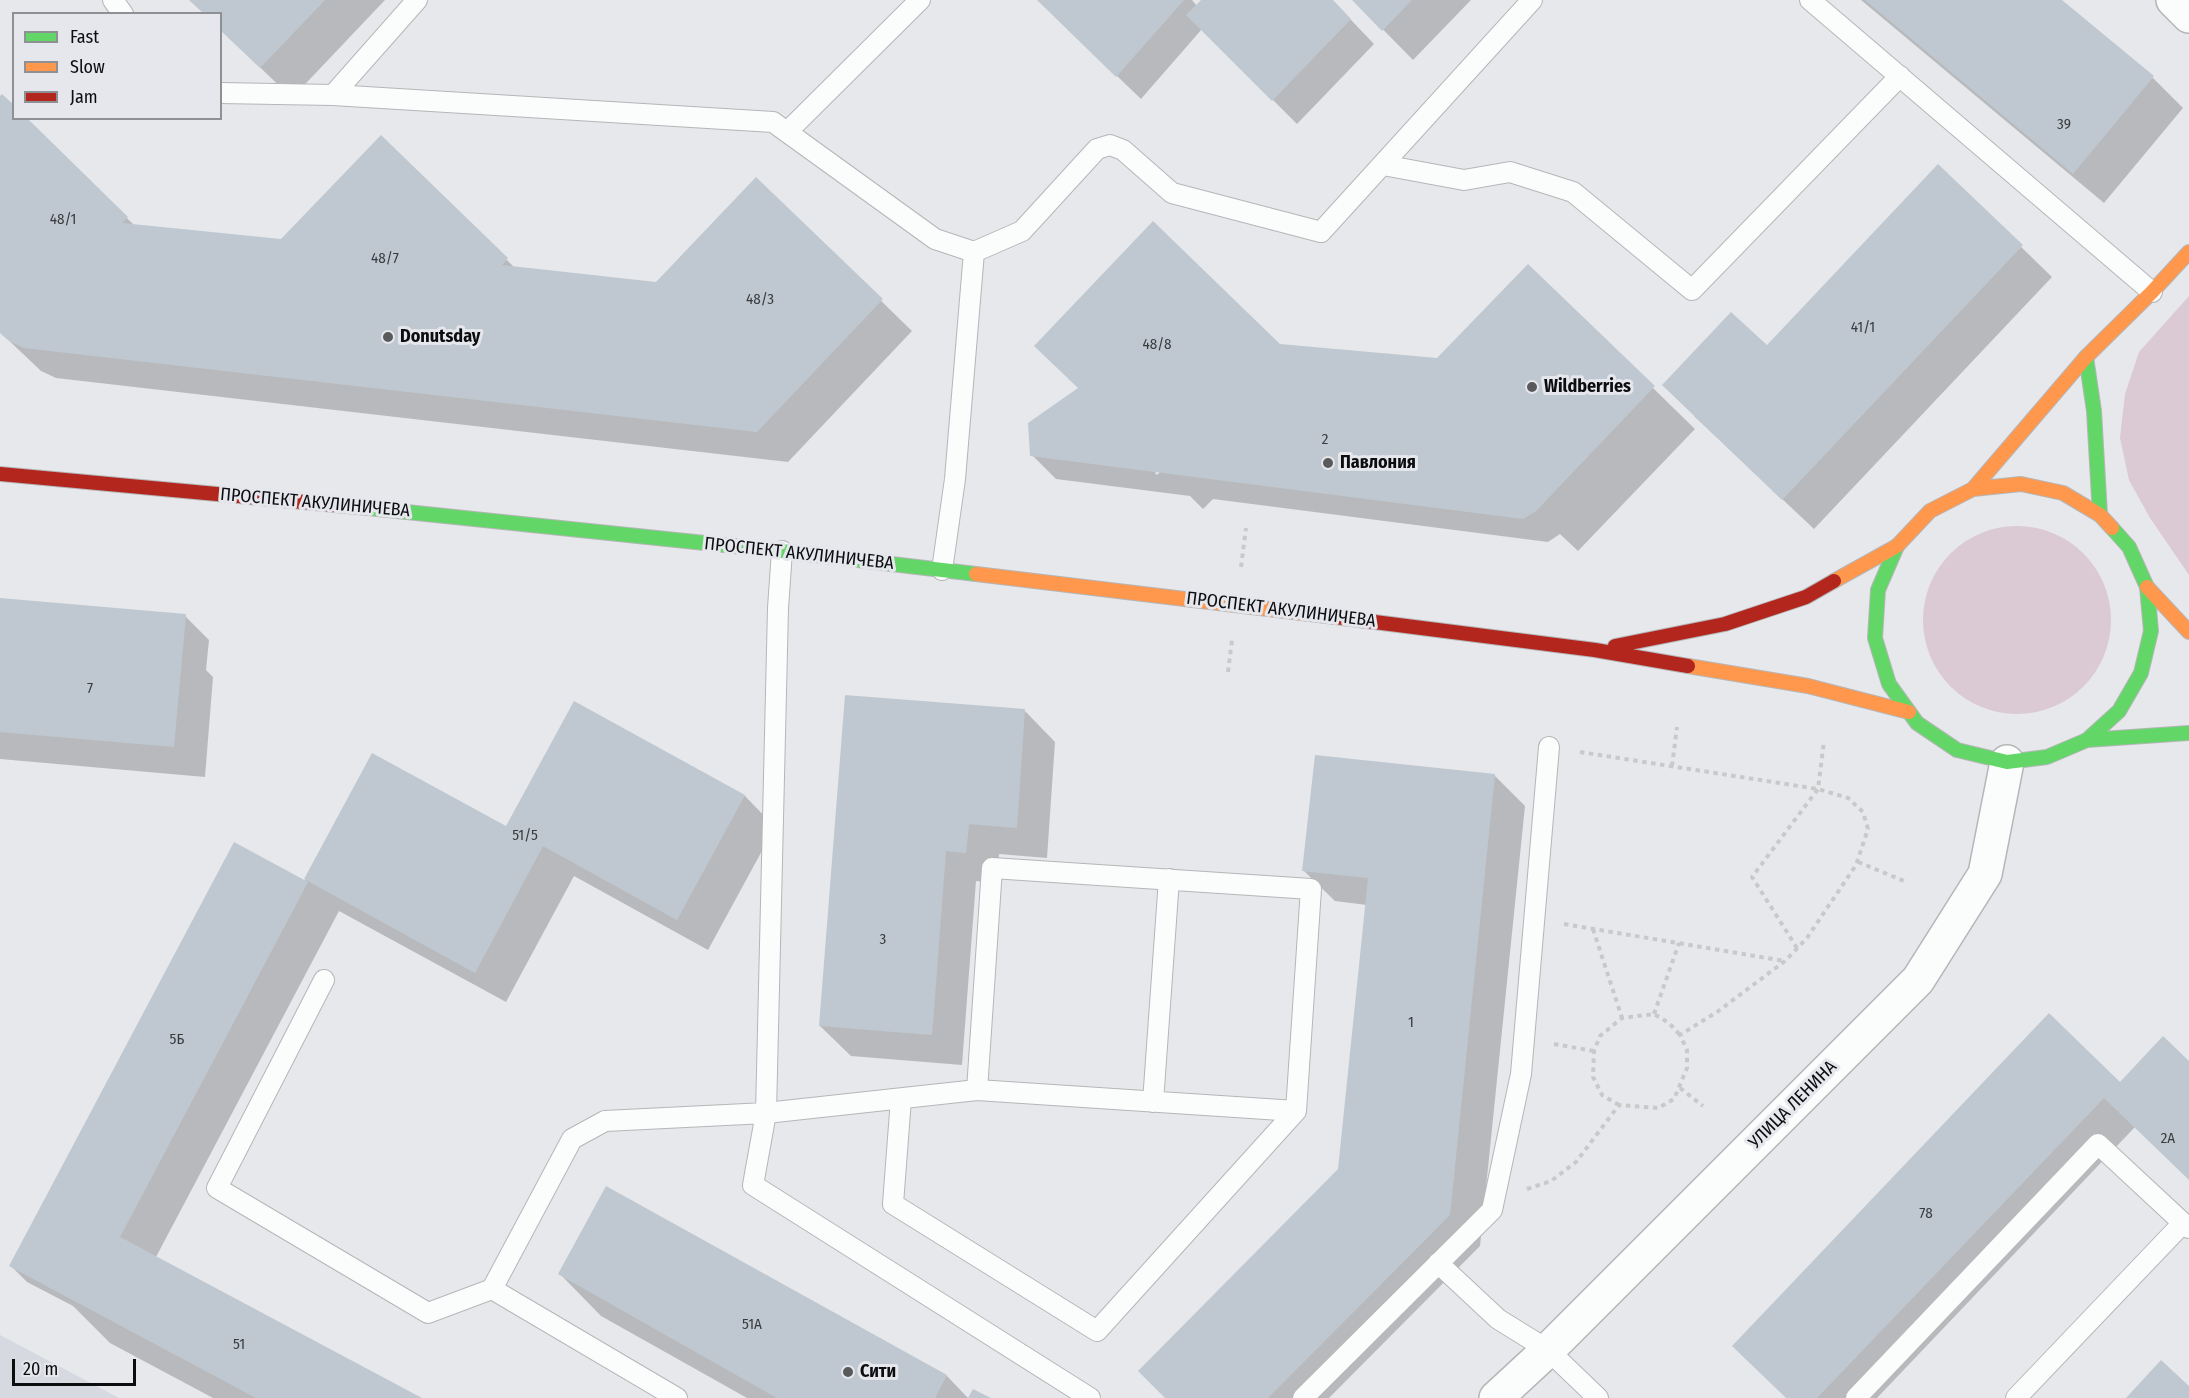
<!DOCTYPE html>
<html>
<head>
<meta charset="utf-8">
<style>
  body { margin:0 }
  #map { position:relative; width:2189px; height:1398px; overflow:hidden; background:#e7e8eb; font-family:"Fira Sans Condensed",sans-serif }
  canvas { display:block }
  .legend { position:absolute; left:12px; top:12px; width:210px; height:108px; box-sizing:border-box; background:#e5e7ed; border:2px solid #8e9094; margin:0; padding:8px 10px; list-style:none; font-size:18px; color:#0c0d0f }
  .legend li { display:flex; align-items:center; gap:12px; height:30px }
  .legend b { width:30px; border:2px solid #8e9094 }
  .scale { position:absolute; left:12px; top:1359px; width:124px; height:27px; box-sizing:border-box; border:3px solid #0c0d0f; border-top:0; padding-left:8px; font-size:18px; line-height:21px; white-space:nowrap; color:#0c0d0f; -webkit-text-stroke:4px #e5e7ed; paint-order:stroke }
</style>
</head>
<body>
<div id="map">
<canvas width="2189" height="1398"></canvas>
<ul class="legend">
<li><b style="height:8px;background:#63d668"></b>Fast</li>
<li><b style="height:8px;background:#ff974d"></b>Slow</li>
<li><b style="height:8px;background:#b3261e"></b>Jam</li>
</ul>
<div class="scale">20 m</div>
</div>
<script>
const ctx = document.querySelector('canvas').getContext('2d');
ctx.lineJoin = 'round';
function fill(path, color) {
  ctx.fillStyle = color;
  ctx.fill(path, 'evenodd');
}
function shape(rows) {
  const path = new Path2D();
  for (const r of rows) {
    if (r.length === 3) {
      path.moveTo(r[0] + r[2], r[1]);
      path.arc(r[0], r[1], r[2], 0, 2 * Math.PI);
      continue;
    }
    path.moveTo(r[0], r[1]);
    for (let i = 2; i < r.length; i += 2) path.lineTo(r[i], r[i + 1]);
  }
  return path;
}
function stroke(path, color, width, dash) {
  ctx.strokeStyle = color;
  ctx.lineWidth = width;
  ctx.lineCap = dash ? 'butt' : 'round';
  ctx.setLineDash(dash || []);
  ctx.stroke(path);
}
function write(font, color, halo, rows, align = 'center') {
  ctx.font = font + ' "Fira Sans Condensed",sans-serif';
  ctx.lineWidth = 6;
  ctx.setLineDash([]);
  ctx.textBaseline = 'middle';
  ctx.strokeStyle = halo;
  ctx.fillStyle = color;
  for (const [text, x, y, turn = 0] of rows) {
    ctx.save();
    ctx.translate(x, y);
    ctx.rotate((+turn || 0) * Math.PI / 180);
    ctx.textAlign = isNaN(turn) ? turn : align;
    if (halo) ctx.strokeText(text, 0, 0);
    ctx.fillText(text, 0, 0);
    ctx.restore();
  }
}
fill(shape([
  [0,1335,119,1398,0,1398]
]), '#d7d9e1');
fill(shape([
  [2189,296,2189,575,2150,518,2129,480,2120,438,2125,394,2139,352],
  [2017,620,94]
]), '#dbc9d4');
fill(shape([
  [190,0,385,0,292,98,220,29,220,14],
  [1038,0,1192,0,1197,6,1203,0,1332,0,1374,44,1297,124,1202,29,1141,99],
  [1354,0,1471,0,1413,60],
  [1861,0,2060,0,2153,78,2183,108,2104,203],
  [0,98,14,118,25,118,135,226,282,241,381,137,515,268,657,283,756,179,912,331,788,462,56,378,41,371,0,332],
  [1938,166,2052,277,1814,529,1694,416,1767,347],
  [1528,266,1695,429,1578,551,1560,534,1548,542,1213,499,1203,509,1190,496,1056,479,1032,455,1278,344,1155,473,1157,475,1280,345,1437,359],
  [0,600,185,616,209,640,206,670,213,677,205,777,0,759],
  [575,704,745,796,775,827,708,950,574,876,506,1002,339,911,156,1257,419,1398,213,1398,110,1343,73,1306,27,1282,11,1266,304,882,373,755,507,828],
  [1025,711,1055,742,1047,858,999,854,997,883,976,881,962,1065,851,1056,820,1026],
  [1494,775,1525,806,1480,1246,1329,1398,1167,1398,1340,1169,1367,905,1335,901,1304,871],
  [2189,1063,2189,1179,2135,1127,1877,1398,1787,1398,1764,1376,2120,1084],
  [607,1188,947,1376,968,1398,747,1398,601,1316,560,1274]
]), '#0003');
fill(shape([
  [189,0,325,0,260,68,220,30,220,14,204,14],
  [1037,0,1184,0,1116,77],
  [1201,0,1333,0,1351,19,1272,101,1186,15],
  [1352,0,1412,0,1382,31],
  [1865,0,2062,0,2154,76,2073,174],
  [2,94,14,105,14,118,27,118,128,217,122,223,281,239,381,135,508,258,502,265,656,282,756,177,883,299,757,432,24,348,9,341,0,333,0,96],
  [1938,164,2023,245,1782,500,1662,385,1731,312,1767,345],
  [1153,221,1280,344,1437,358,1528,264,1655,386,1536,511,1523,519,1030,456,1028,423,1078,388,1034,346],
  [0,598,186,614,174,747,0,732],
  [845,695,1025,709,1017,828,969,824,966,853,946,851,932,1035,819,1026],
  [574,701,745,795,677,920,543,846,475,973,304,879,372,753,506,826],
  [1315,755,1495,774,1450,1215,1268,1398,1165,1398,1138,1371,1338,1169,1368,878,1302,871],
  [234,842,308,882,120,1237,422,1398,256,1398,9,1266],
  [2049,1013,2120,1082,2163,1036,2189,1061,2189,1180,2104,1098,1817,1398,1786,1398,1732,1346],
  [606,1186,947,1375,935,1398,777,1398,558,1274],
  [2161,1360,2189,1386,2189,1398,2126,1398],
  [973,1389,991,1398,968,1398]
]), '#bfc8d0');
const lane = shape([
  [113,0,123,14],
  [1810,0,2152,292],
  [220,93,333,95,773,122,935,239,974,252,1022,231,1097,149,1110,145,1123,150,1172,193,1321,232,1532,0],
  [333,95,417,0],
  [787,132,920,0],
  [1383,165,1464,180,1510,172,1573,192,1692,290,1900,76],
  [942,570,955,479,974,252],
  [324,980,217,1188,428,1313,492,1289],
  [977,1090,1296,1111,1311,889,992,868,977,1090,766,1113,753,1185,1090,1398],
  [901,1099,893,1204,1097,1331,1296,1111],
  [1153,1102,1169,879],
  [1438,1263,1498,1319,1548,1350,1598,1398],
  [677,1398,492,1289,572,1139,605,1121,766,1113,778,608,782,551],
  [1303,1398,1492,1210,1521,1074,1549,747],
  [1856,1398,2098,1144,2183,1223],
  [2016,1398,2183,1223,2189,1228]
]);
const street = shape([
  [2173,0,2189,16],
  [1496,1398,1548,1350,1918,980,1985,874,2007,762]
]);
const fast = shape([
  [2086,357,2094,411,2100,515],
  [368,508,782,551,976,574],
  [1897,546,1878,590,1875,638,1889,684,1917,723,1957,750,2007,762,2047,757,2087,740,2119,711,2141,673,2151,631,2147,587,2129,547,2112,528],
  [2087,740,2189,733]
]);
const slow = shape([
  [1973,489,2086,357,2152,292,2189,252],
  [976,574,1335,617],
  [1834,581,1897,546,1930,511,1973,489,2021,484,2063,493,2100,515,2112,528],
  [2147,587,2189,632],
  [1688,666,1808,686,1909,712]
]);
const jam = shape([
  [0,474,368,508],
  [1335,617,1595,650,1688,666],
  [1615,646,1725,624,1806,597,1834,581]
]);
stroke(lane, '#b5b6b8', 22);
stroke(street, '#b5b6b8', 36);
stroke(fast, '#b5b6b8', 16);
stroke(slow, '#b5b6b8', 16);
stroke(jam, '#b5b6b8', 16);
stroke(shape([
  [1241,567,1246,528],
  [1228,672,1232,640],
  [1672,766,1677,727],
  [1858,862,1904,881],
  [1564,924,1785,961],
  [1593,929,1622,1018],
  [1797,948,1752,877,1818,789,1824,741],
  [1654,1014,1679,943],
  [1554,1044,1594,1051],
  [1680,1088,1703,1106],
  [1619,1105,1602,1095,1593,1077,1594,1051,1600,1036,1622,1018,1654,1014,1669,1023,1680,1035],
  [1527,1189,1551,1181,1576,1162,1619,1105,1658,1108,1674,1099,1687,1068,1687,1050,1680,1035,1717,1012,1785,961,1807,938,1856,865,1868,829,1863,812,1848,798,1818,789,1580,752]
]), '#c9c9ca', 4, [4.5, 4.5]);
stroke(lane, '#fbfcfc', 20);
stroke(street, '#fbfcfc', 33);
stroke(fast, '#63d668', 14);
stroke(slow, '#ff974d', 14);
stroke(jam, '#b3261e', 14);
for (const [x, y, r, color] of [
  [388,337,6,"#595a5c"],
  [1532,387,6,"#595a5c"],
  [1328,463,6,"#595a5c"],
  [848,1372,6,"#595a5c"]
]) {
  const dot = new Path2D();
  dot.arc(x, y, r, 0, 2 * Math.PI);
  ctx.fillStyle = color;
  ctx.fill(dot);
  stroke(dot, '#e5e7ed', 2);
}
write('15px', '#393c3f', null, [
  ["39",2064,125],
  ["48/1",63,220],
  ["48/7",385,259],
  ["48/3",760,300],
  ["41/1",1863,328],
  ["48/8",1157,345],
  ["2",1325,440],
  ["7",90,689],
  ["51/5",525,836],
  ["3",883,940],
  ["1",1411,1023],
  ["5Б",177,1040],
  ["2А",2168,1139],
  ["78",1926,1214],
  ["51А",752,1325],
  ["51",239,1345]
]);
write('bold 18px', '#0c0d0f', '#e5e7ed', [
  ["Donutsday",400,337],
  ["Wildberries",1544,387],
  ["Павлония",1340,463],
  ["Сити",860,1372]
], 'left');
write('18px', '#0c0d0f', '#e5e7ed', [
  ["ПРОСПЕКТ АКУЛИНИЧЕВА",315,503,5],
  ["ПРОСПЕКТ АКУЛИНИЧЕВА",799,554,6],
  ["ПРОСПЕКТ АКУЛИНИЧЕВА",1281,610,7],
  ["УЛИЦА ЛЕНИНА",1793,1105,-45]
]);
</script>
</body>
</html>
